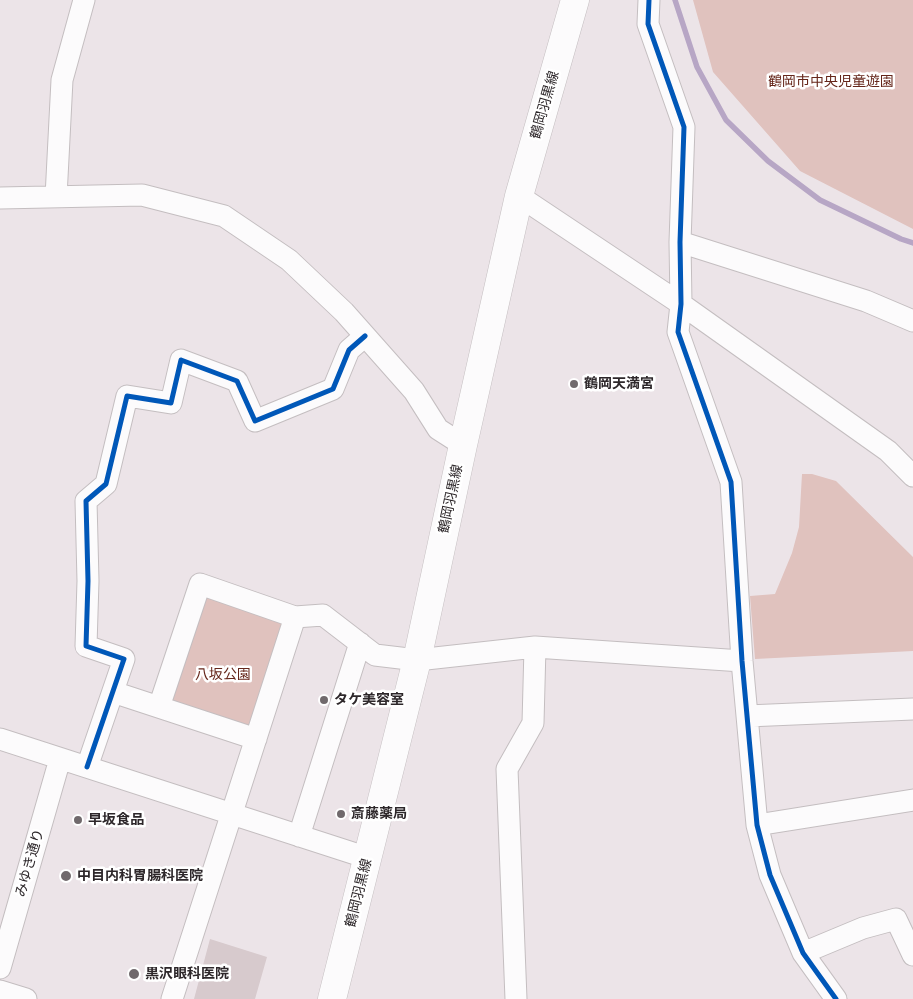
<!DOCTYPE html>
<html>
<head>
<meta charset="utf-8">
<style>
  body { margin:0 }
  canvas { display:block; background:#ece4e8 }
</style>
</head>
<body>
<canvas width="913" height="999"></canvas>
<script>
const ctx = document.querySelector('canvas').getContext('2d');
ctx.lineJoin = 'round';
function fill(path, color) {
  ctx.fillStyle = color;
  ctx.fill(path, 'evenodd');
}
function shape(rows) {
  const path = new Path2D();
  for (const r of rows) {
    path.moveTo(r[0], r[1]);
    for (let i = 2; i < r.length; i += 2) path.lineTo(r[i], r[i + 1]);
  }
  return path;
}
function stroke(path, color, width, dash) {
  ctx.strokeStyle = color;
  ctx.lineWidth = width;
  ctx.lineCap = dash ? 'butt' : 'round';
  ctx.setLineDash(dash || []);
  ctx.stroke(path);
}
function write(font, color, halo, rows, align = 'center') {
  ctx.font = font + ' "PT Sans Narrow","Noto Sans JP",sans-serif';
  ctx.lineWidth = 5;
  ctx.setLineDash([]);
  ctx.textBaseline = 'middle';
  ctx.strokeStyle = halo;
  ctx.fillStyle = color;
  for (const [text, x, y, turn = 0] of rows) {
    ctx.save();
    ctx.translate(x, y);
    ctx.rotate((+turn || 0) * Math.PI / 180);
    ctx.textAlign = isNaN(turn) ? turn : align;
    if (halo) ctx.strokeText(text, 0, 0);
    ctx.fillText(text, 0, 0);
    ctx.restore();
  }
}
fill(shape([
  [693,0,913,0,913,229,800,171,713,72],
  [802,474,812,474,836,481,913,557,913,651,755,659,750,596,775,594,792,553,799,527],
  [203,591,287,621,252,733,166,705]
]), '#e0c2be');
stroke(shape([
  [675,0,697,67,726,120,768,161,820,200,901,239,913,243]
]), '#b7a6c5', 5.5);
fill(shape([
  [210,939,267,957,255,999,194,999]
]), '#d7cacd');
const street = shape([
  [649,0,648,24,684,127,680,242,681,304,678,332,731,482,742,661,757,825,770,875,803,953,836,999],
  [519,196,681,304,888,451,913,476],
  [56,197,62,80,84,0],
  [0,198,142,195,224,216,289,260,344,312,414,391,438,429,463,445],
  [680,242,866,301,913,321],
  [113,692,256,739],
  [159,707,200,584,295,617,323,615,375,655,417,660,535,647,742,661],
  [747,716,913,709],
  [0,739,368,858],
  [87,767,124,659,86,646,88,581,86,501,106,484,127,396,171,403,181,360,237,381,255,421,333,389,349,350,365,336],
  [757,825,913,800],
  [299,836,360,643],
  [803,953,863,928,896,919,913,955],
  [0,968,60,759],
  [0,991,26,999],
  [172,999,295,617],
  [516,999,507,769,533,723,535,647]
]);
const primary = shape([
  [332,999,417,660,463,445,519,196,575,0]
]);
stroke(street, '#c4bec0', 23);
stroke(primary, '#c4bec0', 29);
stroke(street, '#fcfbfc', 21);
stroke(primary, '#fcfbfc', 28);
stroke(shape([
  [649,0,648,24,684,127,680,242,681,304,678,332,731,482,742,661,757,825,770,875,803,953,836,999],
  [87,767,124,659,86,646,88,581,86,501,106,484,127,396,171,403,181,360,237,381,255,421,333,389,349,350,365,336]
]), '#0057b8', 5);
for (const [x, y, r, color] of [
  [574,384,5,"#70696c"],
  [324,700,5,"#70696c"],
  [341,814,5,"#70696c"],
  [78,820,5,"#70696c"],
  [66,876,6,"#70696c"],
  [134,974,6,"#70696c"]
]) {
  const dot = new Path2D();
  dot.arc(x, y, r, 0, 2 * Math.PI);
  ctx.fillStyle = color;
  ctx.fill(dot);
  stroke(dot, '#fff', 2);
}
write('14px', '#65261a', '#fff', [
  ["鶴岡市中央児童遊園",831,82],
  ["八坂公園",223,675]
]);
write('14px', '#2d272a', '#fff', [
  ["鶴岡羽黒線",545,105,-74],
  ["鶴岡羽黒線",451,499,-78],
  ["みゆき通り",30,863,-74],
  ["鶴岡羽黒線",359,893,-76]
]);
write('bold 14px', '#2d272a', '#fff', [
  ["鶴岡天満宮",584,384],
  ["タケ美容室",334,700],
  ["斎藤薬局",351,814],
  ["早坂食品",88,820],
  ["中目内科胃腸科医院",77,876],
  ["黒沢眼科医院",145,974]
], 'left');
</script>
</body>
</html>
